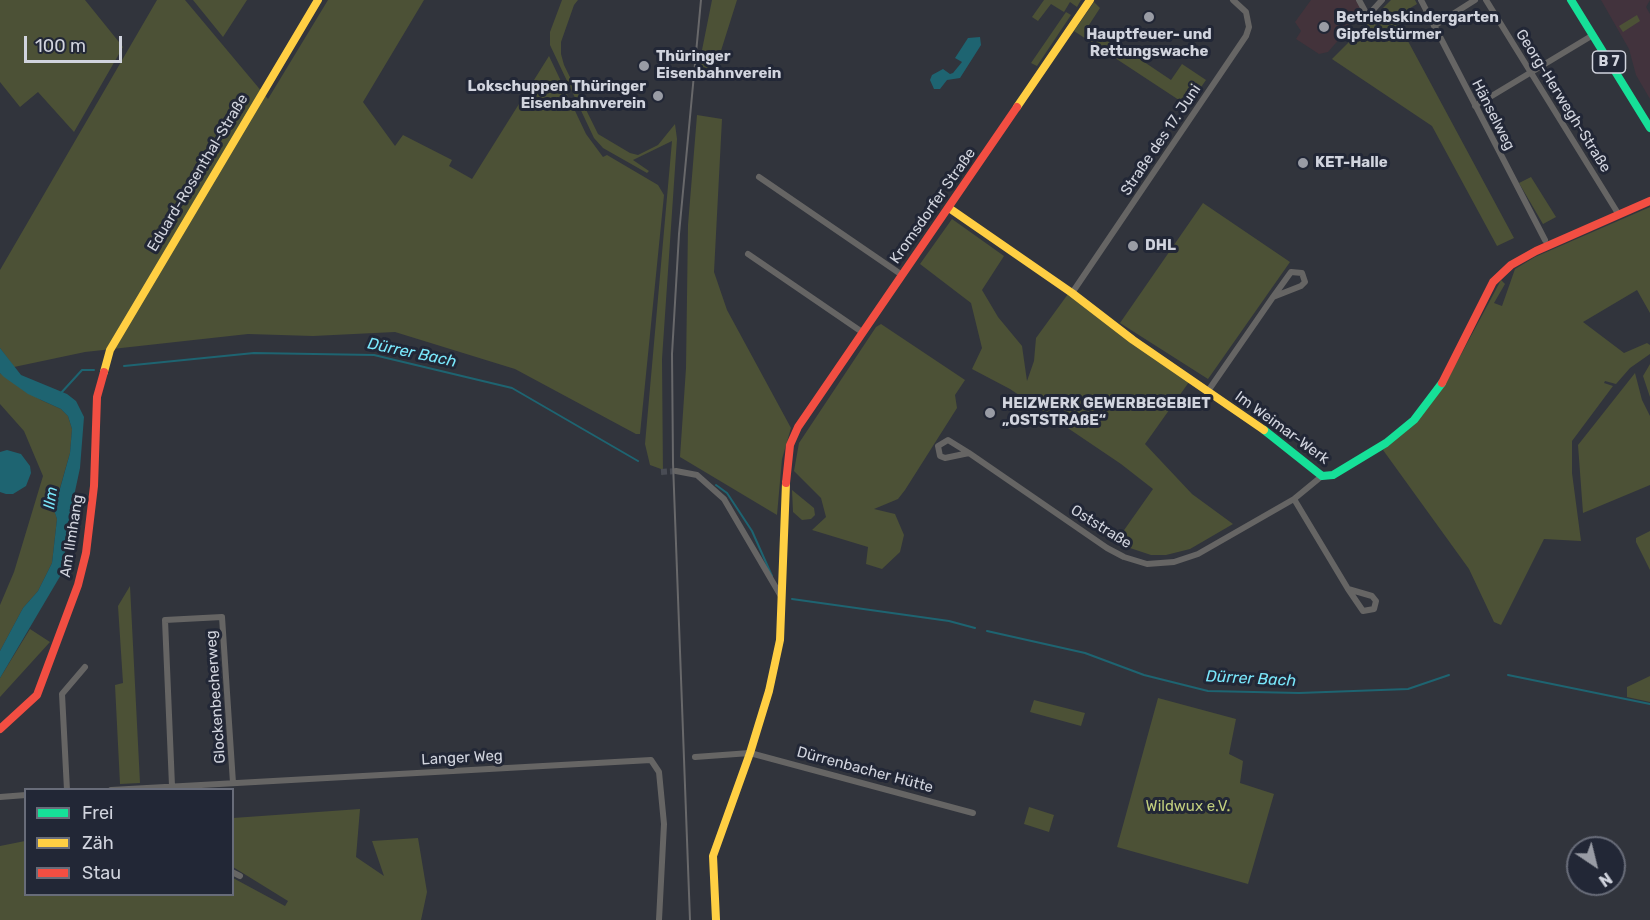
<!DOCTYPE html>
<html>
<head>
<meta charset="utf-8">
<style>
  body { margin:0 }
  #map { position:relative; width:1650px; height:920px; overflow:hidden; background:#31343c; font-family:Rubik,sans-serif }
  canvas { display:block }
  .legend { position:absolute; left:24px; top:788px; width:210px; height:108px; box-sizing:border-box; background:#222736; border:2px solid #686c79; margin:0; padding:8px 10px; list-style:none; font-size:18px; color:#d1d4de }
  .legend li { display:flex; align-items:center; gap:12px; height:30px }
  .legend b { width:30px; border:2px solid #686c79 }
  .north { position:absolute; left:1566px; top:836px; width:60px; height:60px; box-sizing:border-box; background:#222736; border:2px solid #686c79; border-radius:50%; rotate:145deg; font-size:16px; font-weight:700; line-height:24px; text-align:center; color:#d1d4de }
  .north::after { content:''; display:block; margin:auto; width:21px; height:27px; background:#999ca5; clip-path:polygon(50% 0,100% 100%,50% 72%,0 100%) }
  .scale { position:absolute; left:24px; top:36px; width:98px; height:27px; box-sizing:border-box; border:3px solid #d1d4de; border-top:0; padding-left:8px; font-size:18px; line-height:21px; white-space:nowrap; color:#d1d4de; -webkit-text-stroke:4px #222736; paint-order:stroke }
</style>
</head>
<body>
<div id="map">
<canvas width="1650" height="920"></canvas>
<ul class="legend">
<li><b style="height:8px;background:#16e098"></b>Frei</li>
<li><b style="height:8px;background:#ffcf43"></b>Zäh</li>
<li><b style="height:8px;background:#f24e42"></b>Stau</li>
</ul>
<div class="north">N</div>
<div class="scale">100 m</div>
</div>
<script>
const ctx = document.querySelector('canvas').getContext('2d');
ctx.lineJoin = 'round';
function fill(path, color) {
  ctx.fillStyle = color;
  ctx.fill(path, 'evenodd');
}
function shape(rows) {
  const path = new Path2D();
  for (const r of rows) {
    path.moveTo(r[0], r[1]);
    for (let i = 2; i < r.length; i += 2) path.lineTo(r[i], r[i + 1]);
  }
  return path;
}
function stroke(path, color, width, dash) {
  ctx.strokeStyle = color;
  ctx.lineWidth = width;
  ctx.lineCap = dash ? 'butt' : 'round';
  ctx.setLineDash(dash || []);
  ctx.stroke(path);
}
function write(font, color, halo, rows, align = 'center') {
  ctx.font = font + ' Rubik,sans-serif';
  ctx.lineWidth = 6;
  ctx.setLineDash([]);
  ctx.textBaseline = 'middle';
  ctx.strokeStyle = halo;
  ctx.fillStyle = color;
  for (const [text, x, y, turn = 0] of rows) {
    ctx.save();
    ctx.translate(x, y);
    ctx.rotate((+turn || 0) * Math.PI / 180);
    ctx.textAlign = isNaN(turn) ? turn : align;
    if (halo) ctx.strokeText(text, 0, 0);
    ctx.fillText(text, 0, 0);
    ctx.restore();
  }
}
fill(shape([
  [1601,0,1650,0,1646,7,1650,14,1650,99,1636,75,1629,49]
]), '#42333d');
fill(shape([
  [1311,0,1356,0,1363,12,1328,52,1319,54,1296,39,1301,31,1295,22]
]), '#43333b');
fill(shape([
  [0,0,85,0,123,47,74,132,38,92,20,107,0,82],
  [157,0,185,0,268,99,328,0,424,0,363,102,395,146,403,135,452,160,449,166,472,179,549,56,586,134,603,157,607,155,658,185,664,195,640,434,636,434,515,369,395,332,313,336,248,334,85,352,14,367,0,348,0,270],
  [193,0,247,0,223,37],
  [562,0,578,0,574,5,561,42,561,54,564,65,598,134,630,153,638,155,658,145,675,124,677,139,662,359,663,476,661,469,650,465,645,444,672,141,633,160,649,171,647,173,603,148,594,138,550,45,550,32],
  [712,0,737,0,713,76,697,75],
  [1044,0,1081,0,1077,7,1070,2,1064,12,1051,4,1038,21,1032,17],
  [1391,0,1415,0,1417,4,1395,17,1514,238,1497,246,1432,126,1332,59],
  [1094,2,1100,8,1089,25,1171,80,1182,64,1206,80,1188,106,1074,31],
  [1066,12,1071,15,1037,66,1031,63],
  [1637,15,1640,21,1623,32,1619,26],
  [697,115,722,119,714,272,727,310,791,428,782,459,777,515,680,457,686,368,688,225],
  [1531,177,1556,217,1543,224,1519,183],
  [1203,203,1290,262,1208,379,1120,323],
  [1650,207,1650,313,1637,290,1583,322,1624,353,1647,343,1650,345,1650,354,1630,368,1616,384,1605,381,1604,383,1613,386,1572,441,1572,473,1581,541,1544,539,1501,625,1494,622,1469,569,1383,450,1449,377,1501,280,1505,284,1494,303,1502,306,1515,269,1535,257],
  [952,219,1004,256,982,290,998,317,1022,346,1027,381,1034,361,1036,338,1068,294,1189,382,1145,444,1192,494,1233,524,1190,549,1166,555,1151,555,1115,543,1153,489,1121,464,1010,389,972,369,982,348,971,303,920,264],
  [881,324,965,380,955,395,957,408,905,490,898,499,874,509,895,514,904,535,900,552,882,569,866,564,868,547,812,530,826,517,821,498,794,471,799,443,876,327],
  [1650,364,1650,397,1643,376],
  [0,373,41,400,61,409,68,416,72,429,70,453,54,509,57,519,52,563,38,591,23,608,0,651,0,605,14,572,43,476,24,431,0,404],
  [1635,373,1642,400,1650,416,1650,485,1583,513,1578,445],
  [792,490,814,508,815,515,811,519,802,520,793,512],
  [1650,531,1650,570,1636,542,1636,538],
  [130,586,140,783,120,784,115,685,123,683,118,606],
  [30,629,50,642,0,697,0,678],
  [1650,676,1650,702,1627,697,1627,687],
  [1158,698,1236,719,1229,754,1243,761,1240,783,1274,794,1248,884,1117,847],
  [1034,700,1085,713,1081,726,1030,712],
  [1029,807,1054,815,1049,832,1024,824],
  [360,809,356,857,384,876,372,841,418,838,427,892,421,920,0,920,0,846,25,841,26,894,232,894,233,878,285,906,288,901,233,867,233,818]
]), '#4c5136');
fill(shape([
  [980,37,981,45,960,78,947,80,940,89,934,89,930,80,932,75,943,69,950,74,953,73,962,62,955,58,968,38],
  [0,348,21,375,67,394,76,401,84,417,80,468,71,510,62,573,0,678,0,651,23,608,38,591,52,563,57,519,54,510,70,453,72,429,68,416,61,409,28,394,4,377,0,373],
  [7,450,21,454,30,466,31,473,26,486,13,494,6,494,0,492,0,452]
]), '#1e6471');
stroke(shape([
  [124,366,254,353,374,355,512,388,638,461],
  [61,393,82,370,94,370],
  [716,485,727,493,752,531,772,576],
  [792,599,949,621,975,628],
  [987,631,1085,653,1144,675,1208,691,1299,693,1408,689,1449,675],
  [1508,675,1650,704]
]), '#1e6471', 2);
stroke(shape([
  [661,472,676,471]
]), '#494c54', 6, [6, 3]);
stroke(shape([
  [1359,0,1366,13,1372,11,1382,0],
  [1421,0,1545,240],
  [1486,0,1619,215],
  [1434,26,1475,0],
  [1475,106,1593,35],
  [759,177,902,275],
  [748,254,862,332],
  [1072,293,1246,36,1249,27,1246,12,1233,0],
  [1208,391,1273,297,1291,272,1302,273,1305,282,1301,286,1273,297],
  [969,453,945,458,940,456,938,446,948,440,969,453,1107,548,1124,557,1147,564,1174,562,1198,554,1294,499,1322,476],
  [676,471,697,475,724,499,782,598],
  [1294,499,1348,589,1372,596,1376,601,1374,609,1363,611,1348,589],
  [695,757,750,753,973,813],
  [172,786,165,620,222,617,233,783],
  [67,790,62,694,85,667],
  [111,790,651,760,659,772,664,824,659,920],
  [0,797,26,795],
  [232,872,240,876]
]), '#666564', 6);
stroke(shape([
  [1571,0,1650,128],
  [1264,430,1322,476,1333,475,1386,443,1414,420,1442,383]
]), '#16e098', 8);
stroke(shape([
  [1017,107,1090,0],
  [949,208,1072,293,1133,340,1264,430],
  [104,372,110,350,318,0],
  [716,920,713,856,750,753,769,691,780,640,786,483]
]), '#ffcf43', 8);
stroke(shape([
  [1442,383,1493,282,1511,265,1536,251,1650,201],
  [786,483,790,445,798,427,1017,107],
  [0,729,37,695,78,585,86,553,94,486,97,397,104,372]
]), '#f24e42', 8);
stroke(shape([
  [690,920,673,463,672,354,679,234,701,0]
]), '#68686a', 2);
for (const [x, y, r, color] of [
  [1149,17,6,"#999ca5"],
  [1324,27,6,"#999ca5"],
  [644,66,6,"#999ca5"],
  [658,96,6,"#999ca5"],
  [1303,163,6,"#999ca5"],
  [1133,246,6,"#999ca5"],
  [990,413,6,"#999ca5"]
]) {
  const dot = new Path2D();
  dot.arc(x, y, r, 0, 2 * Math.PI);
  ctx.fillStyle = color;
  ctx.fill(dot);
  stroke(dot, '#222736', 2);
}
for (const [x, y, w] of [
  [1609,62,33]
]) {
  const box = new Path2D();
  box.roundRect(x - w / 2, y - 11, w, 22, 4.5);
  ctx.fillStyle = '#222736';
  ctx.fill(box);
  stroke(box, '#d1d4de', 1.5);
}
write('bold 14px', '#d1d4de', null, [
  ["B 7",1609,62]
]);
write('bold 15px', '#d1d4de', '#222736', [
  ["Betriebskindergarten",1336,18],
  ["Gipfelstürmer",1336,35],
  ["Hauptfeuer- und",1149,35,"center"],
  ["Rettungswache",1149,52,"center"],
  ["Thüringer",656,57],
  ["Eisenbahnverein",656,74],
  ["Lokschuppen Thüringer",646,87,"right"],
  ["Eisenbahnverein",646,104,"right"],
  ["KET-Halle",1315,163],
  ["DHL",1145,246],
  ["HEIZWERK GEWERBEGEBIET",1002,404],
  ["„OSTSTRAßE“",1002,421]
], 'left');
write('15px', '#d1d4de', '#222736', [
  ["Georg-Herwegh-Straße",1563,101,58],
  ["Hänselweg",1493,115,63],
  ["Straße des 17. Juni",1161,140,-56],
  ["Eduard-Rosenthal-Straße",198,173,-59],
  ["Kromsdorfer Straße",933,206,-55],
  ["Im Weimar-Werk",1282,428,36],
  ["Oststraße",1101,527,32],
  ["Am Ilmhang",72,536,-81],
  ["Glockenbecherweg",216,697,-94],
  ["Langer Weg",462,758,-3],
  ["Dürrenbacher Hütte",865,770,15]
]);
write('15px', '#c2cf7e', '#222736', [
  ["Wildwux e.V.",1188,807]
]);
write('italic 16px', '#7ae8fc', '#222736', [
  ["Dürrer Bach",412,353,12],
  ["Ilm",51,498,-82],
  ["Dürrer Bach",1251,679,3]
]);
</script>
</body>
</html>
